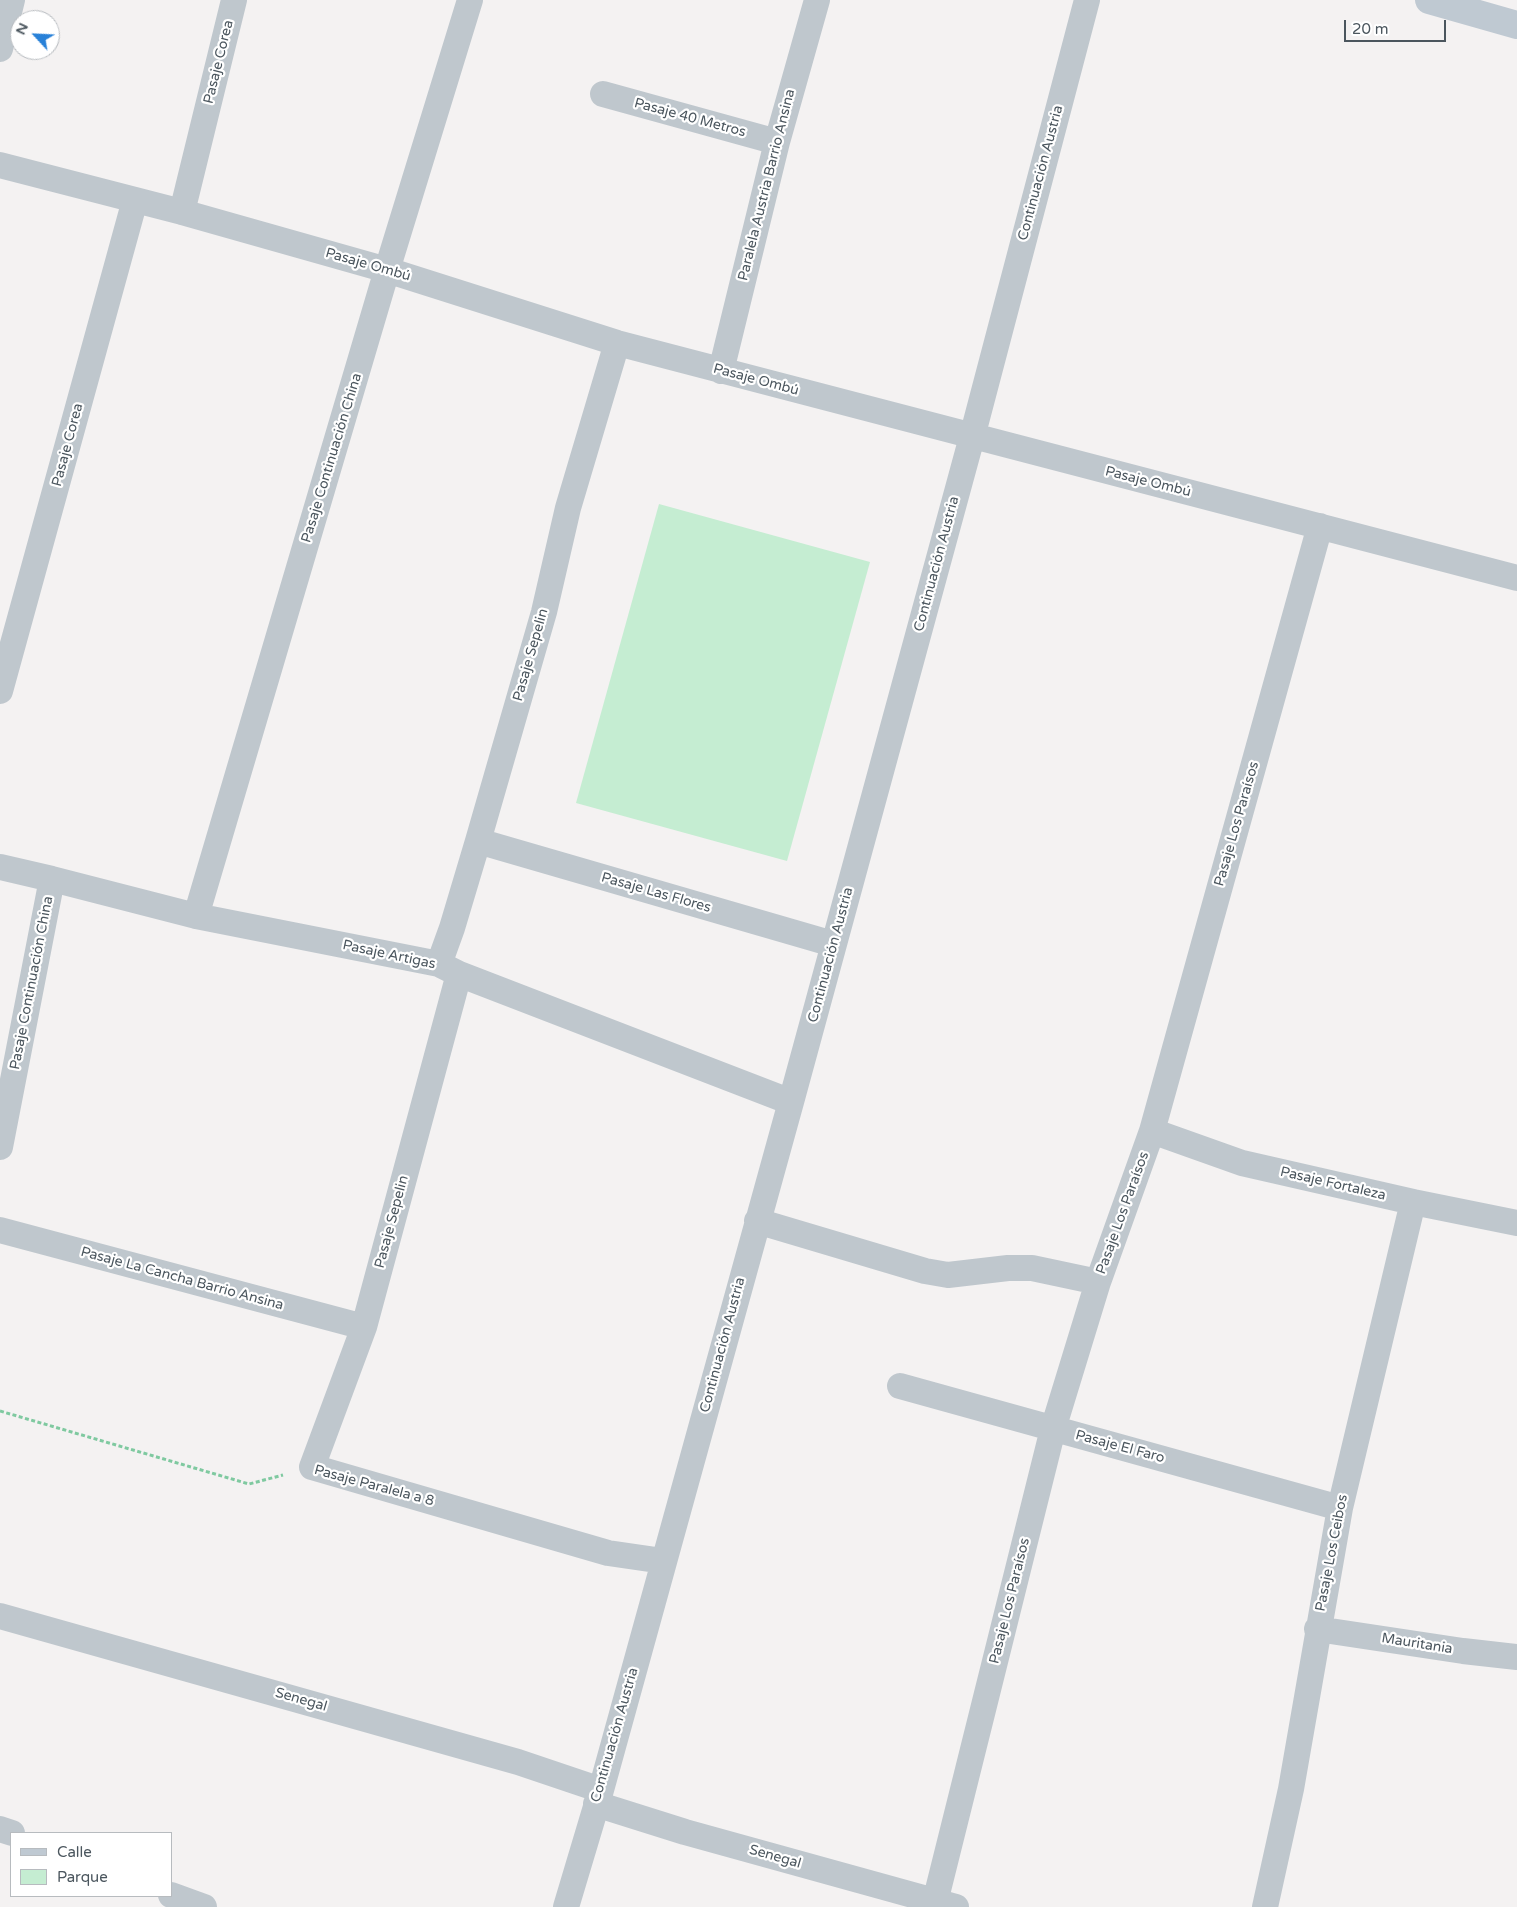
<!DOCTYPE html>
<html>
<head>
<meta charset="utf-8">
<style>
  body { margin:0 }
  #map { position:relative; width:1517px; height:1907px; overflow:hidden; background:#f4f2f2; font-family:"Varela Round",sans-serif }
  canvas { display:block }
  .legend { position:absolute; left:10px; top:1832px; width:162px; height:65px; box-sizing:border-box; background:#fff; border:1px solid #b7bbbf; margin:0; padding:6px 9px; list-style:none; font-size:15px; color:#4b565e }
  .legend li { display:flex; align-items:center; gap:10px; height:25px }
  .legend b { width:25px; border:1px solid #b7bbbf }
  .north { position:absolute; left:10px; top:10px; width:50px; height:50px; box-sizing:border-box; background:#fff; border:1px solid #b7bbbf; border-radius:50%; rotate:295deg; font-size:14px; font-weight:700; line-height:20px; text-align:center; color:#4b565e }
  .north::after { content:''; display:block; margin:auto; width:18px; height:22px; background:#2881d8; clip-path:polygon(50% 0,100% 100%,50% 72%,0 100%) }
  .scale { position:absolute; left:1344px; top:20px; width:102px; height:22px; box-sizing:border-box; border:2px solid #4b565e; border-top:0; padding-left:6px; font-size:15px; line-height:18px; white-space:nowrap; color:#4b565e; -webkit-text-stroke:4px #fff; paint-order:stroke }
</style>
</head>
<body>
<div id="map">
<canvas width="1517" height="1907"></canvas>
<ul class="legend">
<li><b style="height:6px;background:#bfc9d2"></b>Calle</li>
<li><b style="height:14px;background:#c5edd2"></b>Parque</li>
</ul>
<div class="north">N</div>
<div class="scale">20 m</div>
</div>
<script>
const ctx = document.querySelector('canvas').getContext('2d');
ctx.lineJoin = 'round';
function fill(path, color) {
  ctx.fillStyle = color;
  ctx.fill(path, 'evenodd');
}
function shape(rows) {
  const path = new Path2D();
  for (const r of rows) {
    path.moveTo(r[0], r[1]);
    for (let i = 2; i < r.length; i += 2) path.lineTo(r[i], r[i + 1]);
  }
  return path;
}
function stroke(path, color, width, dash) {
  ctx.strokeStyle = color;
  ctx.lineWidth = width;
  ctx.lineCap = dash ? 'butt' : 'round';
  ctx.setLineDash(dash || []);
  ctx.stroke(path);
}
function write(font, color, halo, rows, align = 'center') {
  ctx.font = font + ' "Varela Round",sans-serif';
  ctx.lineWidth = 4.5;
  ctx.setLineDash([]);
  ctx.textBaseline = 'middle';
  ctx.strokeStyle = halo;
  ctx.fillStyle = color;
  for (const [text, x, y, turn = 0] of rows) {
    ctx.save();
    ctx.translate(x, y);
    ctx.rotate((+turn || 0) * Math.PI / 180);
    ctx.textAlign = isNaN(turn) ? turn : align;
    if (halo) ctx.strokeText(text, 0, 0);
    ctx.fillText(text, 0, 0);
    ctx.restore();
  }
}
fill(shape([
  [659,504,870,562,787,861,576,803]
]), '#c5edd2');
stroke(shape([
  [0,1411,249,1484,283,1475]
]), '#7fc9a0', 3, [4, 2.5]);
stroke(shape([
  [0,49,12,0],
  [603,94,777,142],
  [0,165,182,212,387,270,617,343,1517,578],
  [182,212,234,0],
  [721,371,777,142,817,0],
  [0,691,135,200],
  [478,841,833,944],
  [0,867,52,879,196,916,439,964,459,974,791,1102],
  [196,916,387,270,470,0],
  [439,964,452,928,478,841,544,612,568,508,617,343],
  [459,974,364,1327,312,1467,608,1553,663,1561],
  [1152,1131,1242,1163,1413,1202,1517,1223],
  [0,1147,52,879],
  [757,1221,925,1271,948,1275,1008,1268,1032,1268,1098,1282],
  [0,1230,364,1327],
  [900,1386,1340,1508],
  [0,1616,518,1762,601,1790],
  [1317,1629,1463,1651,1517,1657],
  [596,1804,685,1832,956,1907],
  [0,1829,12,1833],
  [171,1895,204,1907],
  [935,1902,1053,1429,1098,1282,1152,1131,1320,526],
  [566,1907,601,1790,791,1102,972,437,1087,0],
  [1265,1907,1291,1789,1340,1508,1413,1202]
]), '#bfc7cd', 26);
stroke(shape([
  [1429,0,1517,25]
]), '#bfc9d2', 28);
write('14px', '#4b565e', '#fff', [
  ["Pasaje Corea",219,62,-76],
  ["Pasaje 40 Metros",690,118,15],
  ["Continuación Austria",1041,173,-75],
  ["Paralela Austria Barrio Ansina",767,185,-76],
  ["Pasaje Ombú",368,265,16],
  ["Pasaje Ombú",756,380,15],
  ["Pasaje Corea",68,445,-75],
  ["Pasaje Continuación China",332,458,-73],
  ["Pasaje Ombú",1148,482,14],
  ["Continuación Austria",937,564,-75],
  ["Pasaje Sepelin",531,655,-74],
  ["Pasaje Los Paraísos",1237,824,-74],
  ["Pasaje Las Flores",656,893,16],
  ["Pasaje Artigas",389,955,12],
  ["Continuación Austria",831,955,-75],
  ["Pasaje Continuación China",32,983,-79],
  ["Pasaje Fortaleza",1333,1184,13],
  ["Pasaje Los Paraísos",1123,1213,-70],
  ["Pasaje Sepelin",392,1222,-75],
  ["Pasaje La Cancha Barrio Ansina",182,1279,15],
  ["Continuación Austria",723,1345,-75],
  ["Pasaje El Faro",1120,1447,15],
  ["Pasaje Paralela a 8",374,1486,15],
  ["Pasaje Los Ceibos",1332,1553,-79],
  ["Pasaje Los Paraísos",1010,1601,-76],
  ["Mauritania",1417,1644,9],
  ["Senegal",301,1700,16],
  ["Continuación Austria",615,1735,-74],
  ["Senegal",775,1857,16]
]);
</script>
</body>
</html>
